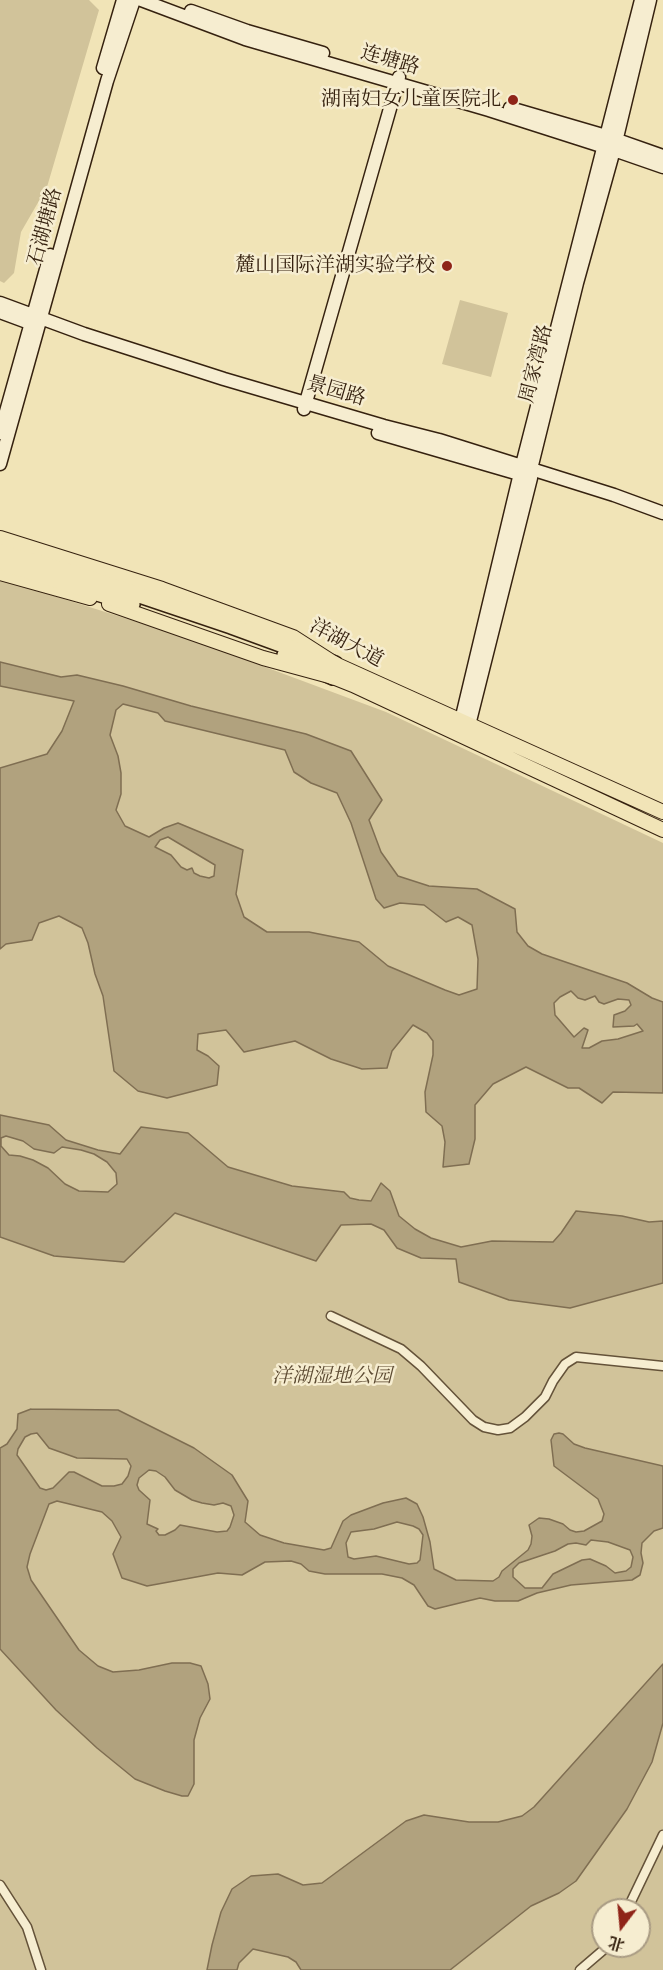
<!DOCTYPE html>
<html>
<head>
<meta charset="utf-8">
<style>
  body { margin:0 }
  #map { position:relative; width:663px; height:1970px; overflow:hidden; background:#f1e4b7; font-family:"Libre Bodoni","Noto Serif SC",serif }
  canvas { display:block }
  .north { position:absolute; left:591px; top:1898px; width:60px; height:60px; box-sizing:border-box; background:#f6edd0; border:2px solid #a99b83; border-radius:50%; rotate:196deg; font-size:16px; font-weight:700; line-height:24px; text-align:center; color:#35210f }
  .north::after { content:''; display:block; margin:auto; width:21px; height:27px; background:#8f2418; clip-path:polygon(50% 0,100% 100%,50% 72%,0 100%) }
</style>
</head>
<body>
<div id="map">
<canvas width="663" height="1970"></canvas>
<div class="north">北</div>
</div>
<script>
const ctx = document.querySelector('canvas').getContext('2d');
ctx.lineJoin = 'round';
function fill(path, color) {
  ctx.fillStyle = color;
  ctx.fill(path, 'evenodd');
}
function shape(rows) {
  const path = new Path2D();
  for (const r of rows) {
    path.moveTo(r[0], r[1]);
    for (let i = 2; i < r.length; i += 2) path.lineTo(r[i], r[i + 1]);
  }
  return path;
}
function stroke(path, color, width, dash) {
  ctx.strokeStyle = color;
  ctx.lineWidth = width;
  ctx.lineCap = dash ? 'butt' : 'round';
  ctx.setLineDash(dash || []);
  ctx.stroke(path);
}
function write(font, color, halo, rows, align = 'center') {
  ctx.font = font + ' "Libre Bodoni","Noto Serif SC",serif';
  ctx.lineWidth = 5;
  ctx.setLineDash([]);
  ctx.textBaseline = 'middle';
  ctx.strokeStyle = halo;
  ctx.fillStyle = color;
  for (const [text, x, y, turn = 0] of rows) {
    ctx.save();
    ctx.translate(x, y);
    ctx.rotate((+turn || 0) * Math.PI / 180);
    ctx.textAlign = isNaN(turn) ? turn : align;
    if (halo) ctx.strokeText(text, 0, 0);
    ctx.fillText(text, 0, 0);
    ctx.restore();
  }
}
fill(shape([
  [0,0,89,0,99,10,47,187,21,232,14,273,4,283,0,281],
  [460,300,508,313,491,377,442,364],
  [0,579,182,636,386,712,663,843,663,1970,0,1970],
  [603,1910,639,1910,639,1946,603,1946]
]), '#d1c39a');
const water = shape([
  [0,662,61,677,77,675,123,686,191,706,306,734,351,751,382,800,369,820,381,852,398,876,429,886,477,889,515,909,517,932,528,946,542,954,627,983,652,998,663,1002,663,1093,613,1092,602,1103,579,1088,568,1088,526,1067,493,1084,475,1105,475,1139,469,1164,443,1167,445,1142,442,1126,426,1112,425,1092,433,1055,433,1041,427,1033,413,1025,392,1051,387,1068,362,1069,331,1059,295,1041,244,1052,226,1030,198,1034,197,1050,208,1056,219,1066,217,1085,167,1098,138,1091,114,1071,103,996,95,974,88,943,82,928,59,916,39,923,32,940,6,944,0,949,0,768,47,754,62,731,74,701,0,686,0,662],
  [123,704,158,713,165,721,285,750,294,772,311,783,337,793,351,823,376,899,384,908,400,903,424,905,446,922,458,917,472,925,478,959,477,989,459,995,445,990,388,966,359,942,309,932,267,932,244,917,236,894,243,850,178,823,164,828,149,837,125,826,116,810,121,794,121,773,118,756,110,735,116,710,123,704],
  [168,837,215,865,214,876,209,878,200,876,194,873,192,868,187,870,181,867,171,855,155,847,160,840,168,837],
  [571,991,578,998,585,1000,595,996,599,1002,604,1004,618,999,629,1000,631,1005,625,1011,614,1015,613,1027,634,1026,637,1024,643,1031,618,1039,602,1041,589,1048,582,1048,588,1030,584,1028,574,1037,555,1015,554,1003,560,997,571,991],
  [0,1115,49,1125,66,1140,98,1150,120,1154,141,1127,188,1133,228,1167,292,1186,344,1192,350,1198,359,1200,371,1201,381,1183,390,1191,399,1216,415,1229,431,1238,461,1247,492,1241,553,1242,561,1233,576,1211,622,1216,649,1222,663,1221,663,1283,570,1308,509,1300,459,1282,456,1259,421,1258,397,1248,384,1230,371,1224,341,1225,316,1261,175,1213,124,1262,54,1256,0,1237,0,1115],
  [6,1136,23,1141,34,1149,54,1153,62,1147,81,1150,94,1154,107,1162,116,1173,117,1184,108,1192,79,1191,65,1184,48,1168,33,1160,20,1156,9,1155,1,1146,1,1138,6,1136],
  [31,1409,118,1410,194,1448,232,1475,248,1501,245,1522,260,1535,284,1543,324,1550,331,1548,343,1521,351,1515,383,1503,406,1498,417,1504,423,1517,430,1542,434,1569,456,1580,493,1581,499,1577,502,1571,528,1550,531,1544,532,1536,529,1525,539,1518,549,1519,563,1524,570,1530,576,1532,584,1531,602,1521,604,1514,598,1499,554,1466,551,1440,554,1434,559,1433,563,1434,574,1444,585,1448,663,1466,663,1528,654,1531,642,1543,641,1553,643,1563,640,1575,632,1580,571,1585,537,1593,518,1601,495,1601,480,1598,435,1609,428,1606,414,1585,402,1578,382,1574,325,1574,309,1571,301,1564,291,1561,265,1562,242,1575,218,1573,147,1586,122,1578,113,1554,121,1537,112,1521,102,1512,57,1501,49,1504,30,1554,27,1567,31,1580,79,1650,98,1666,113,1672,139,1670,172,1663,190,1663,201,1666,208,1684,210,1699,200,1718,194,1740,194,1784,188,1796,182,1796,165,1791,135,1779,97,1748,56,1710,0,1649,0,1448,7,1444,17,1429,18,1414,31,1409],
  [37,1433,49,1448,77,1458,127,1459,131,1466,128,1476,122,1484,114,1486,102,1486,74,1472,69,1472,53,1488,46,1490,40,1488,17,1455,18,1449,25,1437,31,1434,37,1433],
  [149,1470,156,1471,165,1477,175,1490,192,1500,202,1503,214,1505,223,1503,231,1506,234,1515,230,1527,227,1531,217,1532,180,1525,175,1530,165,1535,159,1535,156,1531,158,1529,147,1524,150,1500,139,1490,137,1485,139,1478,149,1470],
  [397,1522,413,1526,419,1529,423,1535,420,1560,417,1563,409,1564,376,1556,354,1559,348,1557,346,1543,351,1532,374,1529,397,1522],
  [591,1540,608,1542,630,1550,633,1557,631,1567,626,1571,615,1573,606,1566,590,1559,582,1560,553,1574,542,1588,525,1588,513,1577,513,1569,519,1563,555,1551,568,1544,576,1543,586,1545,591,1540],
  [663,1664,663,1723,652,1762,627,1809,576,1881,559,1893,531,1906,450,1970,301,1970,296,1962,288,1957,253,1949,239,1963,237,1970,207,1970,212,1945,221,1912,232,1889,251,1876,278,1874,303,1885,322,1883,406,1821,424,1815,469,1822,498,1822,522,1816,534,1807,663,1664]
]);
fill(water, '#b1a27e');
stroke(water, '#7f6e52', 1.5);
const street = shape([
  [331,1316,401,1349,421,1366,473,1420,484,1427,498,1430,510,1428,525,1417,545,1397,553,1381,565,1364,576,1357,663,1366],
  [0,1885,27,1927,41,1970],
  [627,1910,663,1835],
  [580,1970,608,1946]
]);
const secondary = shape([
  [141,0,245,39,489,110,614,150,663,167],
  [191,11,247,31,323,53],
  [103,68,123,0],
  [510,108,606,136,663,156],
  [0,303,84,334,224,379,384,426,439,440,614,495,663,513],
  [0,312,27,322],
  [304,409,399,77],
  [0,433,50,255],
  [378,433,526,476],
  [0,464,107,81,134,0],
  [459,729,522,465,641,0],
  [467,733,531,478,531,469,577,283,614,150,650,0]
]);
const primary = shape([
  [0,538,162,589,293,637,335,664,663,812],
  [0,573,90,598],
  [109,604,263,658,333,677,353,685,663,830]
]);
const highway = shape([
  [0,552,74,573,231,626,335,664],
  [6,564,132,604],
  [285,655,333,677]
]);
stroke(street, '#645239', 11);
stroke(secondary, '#35210f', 15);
stroke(primary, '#35210f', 16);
stroke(highway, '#35210f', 18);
stroke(street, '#f6edd0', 8);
stroke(secondary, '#f6edd0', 12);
stroke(primary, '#f1e4b7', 14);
stroke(highway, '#f1e4b7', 15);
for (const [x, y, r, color] of [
  [513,100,6,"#8f2418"],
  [447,266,6,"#8f2418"]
]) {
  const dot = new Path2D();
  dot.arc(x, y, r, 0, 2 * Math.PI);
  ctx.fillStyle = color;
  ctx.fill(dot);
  stroke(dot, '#f6edd0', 2);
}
write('20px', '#35210f', '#f6edd0', [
  ["连塘路",390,61,16],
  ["石湖塘路",46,227,-75],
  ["周家湾路",537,364,-76],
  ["景园路",336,392,16],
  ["洋湖大道",346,644,28]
]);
write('20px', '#35210f', '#f6edd0', [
  ["湖南妇女儿童医院北",501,100],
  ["麓山国际洋湖实验学校",435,266]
], 'right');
write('italic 20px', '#5c4a32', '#f6edd0', [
  ["洋湖湿地公园",332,1377]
]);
</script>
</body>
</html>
